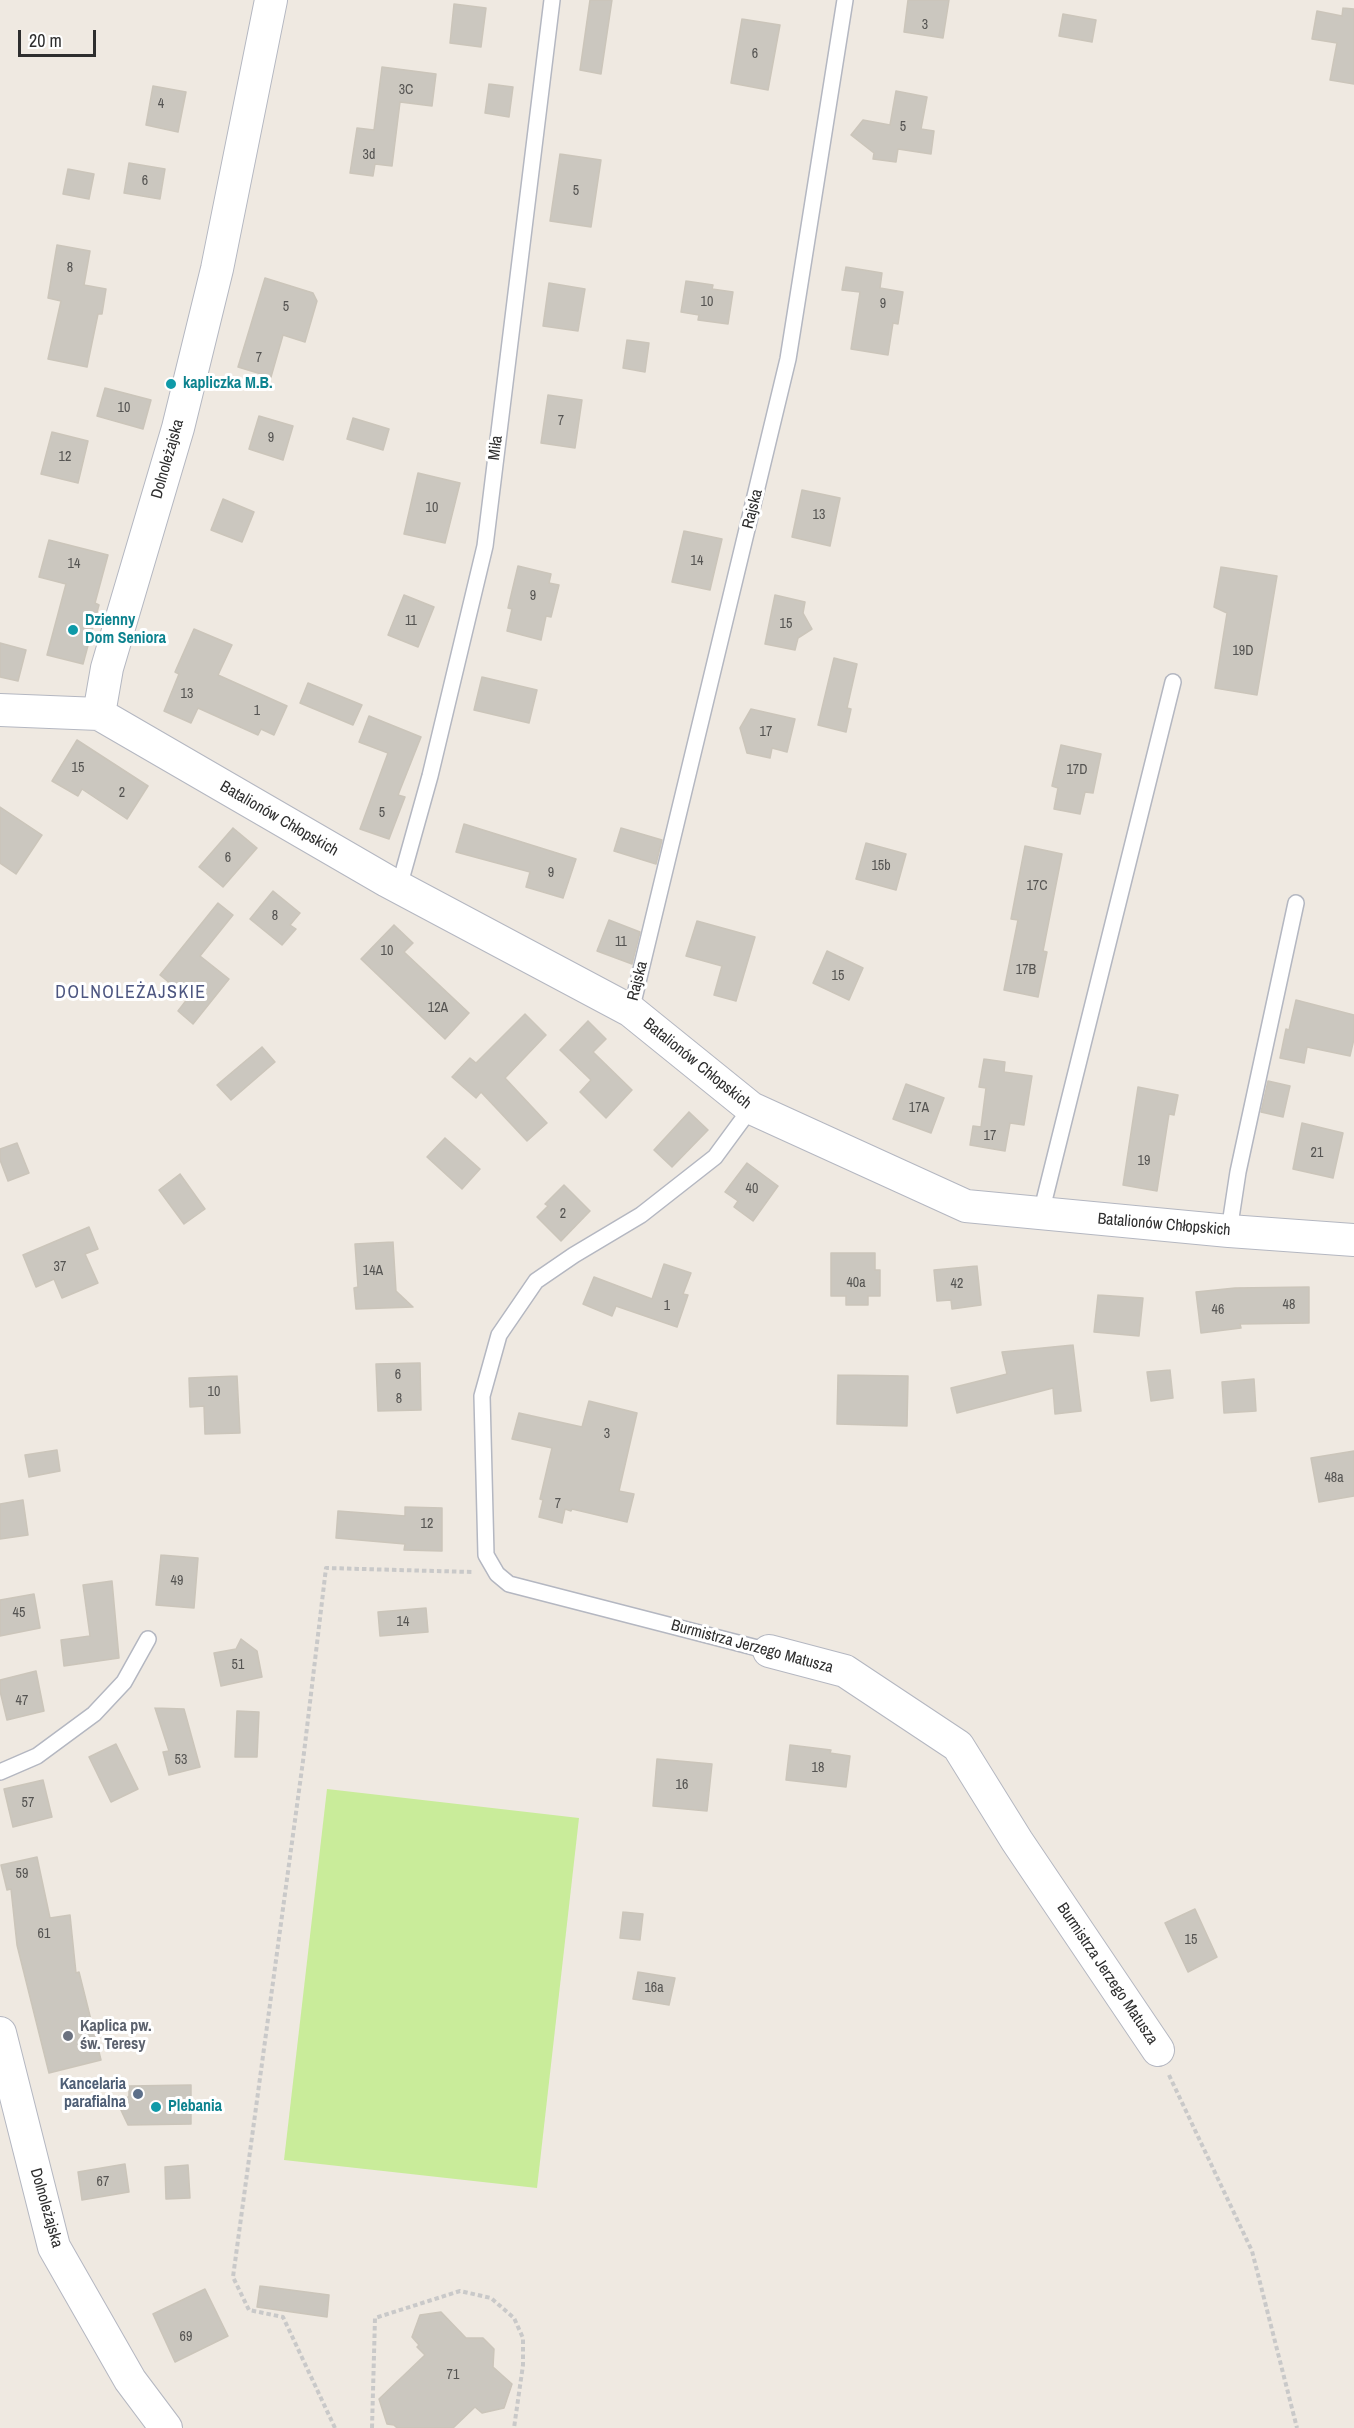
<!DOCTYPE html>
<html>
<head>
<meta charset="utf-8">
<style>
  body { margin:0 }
  #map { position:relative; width:1354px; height:2428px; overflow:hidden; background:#efe9e1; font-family:"Archivo Narrow",sans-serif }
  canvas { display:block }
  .scale { position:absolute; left:18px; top:30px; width:78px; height:27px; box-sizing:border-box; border:3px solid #2e2e2e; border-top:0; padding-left:8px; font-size:18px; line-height:21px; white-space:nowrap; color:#2e2e2e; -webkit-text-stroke:4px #fff; paint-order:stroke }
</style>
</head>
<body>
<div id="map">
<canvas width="1354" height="2428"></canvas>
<div class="scale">20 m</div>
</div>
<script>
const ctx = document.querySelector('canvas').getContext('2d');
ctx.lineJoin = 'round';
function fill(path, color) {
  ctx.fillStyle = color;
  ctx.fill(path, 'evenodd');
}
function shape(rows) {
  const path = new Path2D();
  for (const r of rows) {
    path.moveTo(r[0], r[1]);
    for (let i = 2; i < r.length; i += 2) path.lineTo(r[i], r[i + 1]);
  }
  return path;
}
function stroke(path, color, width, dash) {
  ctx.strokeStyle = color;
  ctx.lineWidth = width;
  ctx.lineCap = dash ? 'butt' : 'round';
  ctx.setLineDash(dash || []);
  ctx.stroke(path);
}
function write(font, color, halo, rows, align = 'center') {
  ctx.font = font + ' "Archivo Narrow",sans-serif';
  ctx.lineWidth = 6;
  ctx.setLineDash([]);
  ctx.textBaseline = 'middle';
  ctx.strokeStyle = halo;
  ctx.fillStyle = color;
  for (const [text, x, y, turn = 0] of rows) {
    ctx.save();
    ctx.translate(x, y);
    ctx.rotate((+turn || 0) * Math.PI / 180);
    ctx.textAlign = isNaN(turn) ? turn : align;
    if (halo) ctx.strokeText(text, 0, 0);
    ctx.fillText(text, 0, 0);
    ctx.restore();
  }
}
fill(shape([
  [327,1789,579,1818,537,2188,284,2160]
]), '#c9ec9a');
const building = shape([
  [590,0,612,0,601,74,580,70,590,0],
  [908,0,949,0,943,38,904,32,908,0],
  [454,4,486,8,481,47,450,43,454,4],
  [1343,8,1354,9,1354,84,1330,80,1337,43,1312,39,1317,11,1342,16,1343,8],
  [1063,14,1096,20,1092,42,1059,36,1063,14],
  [742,19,780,25,768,90,731,83,742,19],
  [382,67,436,74,432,106,400,102,392,166,375,164,373,176,350,173,357,128,374,130,382,67],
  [489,84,513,87,509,117,485,113,489,84],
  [153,86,186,92,178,132,146,125,153,86],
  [896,91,927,97,921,129,934,131,931,154,898,149,896,162,873,159,874,153,851,135,863,120,890,125,896,91],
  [560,154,601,160,591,227,550,221,560,154],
  [129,163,165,169,160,199,124,193,129,163],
  [68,169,94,174,89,199,63,194,68,169],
  [57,245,90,251,84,285,106,289,102,314,98,314,87,367,48,359,61,301,48,298,57,245],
  [846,267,882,273,880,288,903,292,898,324,893,323,888,355,851,349,860,292,842,290,846,267],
  [265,278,313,293,317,301,305,342,283,335,271,377,238,367,265,278],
  [686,281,713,285,712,289,733,292,728,324,698,320,699,315,681,312,686,281],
  [549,283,585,289,578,331,543,326,549,283],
  [627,340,649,343,645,372,623,368,627,340],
  [105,388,151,400,143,429,97,416,105,388],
  [548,395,582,400,575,448,541,443,548,395],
  [259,416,293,426,283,460,249,449,259,416],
  [353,418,389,429,383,450,347,439,353,418],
  [52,432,88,441,78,483,41,474,52,432],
  [418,473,460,483,445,543,404,534,418,473],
  [802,490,840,498,830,546,792,537,802,490],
  [223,499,254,512,242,542,211,530,223,499],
  [684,531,722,539,710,590,672,582,684,531],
  [49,540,108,555,95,603,99,605,83,664,47,655,66,584,39,577,49,540],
  [518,566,551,574,549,583,559,585,551,617,546,616,541,640,507,631,512,609,508,608,518,566],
  [1221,567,1277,576,1257,695,1215,688,1227,613,1214,607,1221,567],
  [404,595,434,607,418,647,388,635,404,595],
  [775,595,805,602,803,613,812,629,798,638,795,650,765,644,775,595],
  [194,629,232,645,218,675,287,706,274,735,261,729,258,735,198,708,191,723,164,711,179,674,175,672,194,629],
  [0,643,26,650,18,681,0,677,0,643],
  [834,658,857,664,847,708,851,709,846,732,818,725,834,658],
  [482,677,537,690,529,723,474,710,482,677],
  [308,683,362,705,353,725,300,703,308,683],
  [751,709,795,719,787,752,772,748,770,758,747,753,740,728,751,709],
  [369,716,421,737,398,795,405,797,389,839,360,829,388,753,359,742,369,716],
  [77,740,148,786,127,819,82,789,78,796,52,781,77,740],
  [1061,745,1101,754,1093,793,1085,792,1080,814,1054,809,1058,788,1052,786,1061,745],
  [0,807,42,835,16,874,0,863,0,807],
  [464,824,576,859,563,898,526,887,530,872,456,852,464,824],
  [233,828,257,848,223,887,199,867,233,828],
  [621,828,662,840,656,864,614,851,621,828],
  [866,843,906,854,896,890,856,879,866,843],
  [1025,846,1062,854,1043,951,1047,952,1038,997,1004,990,1018,920,1011,919,1025,846],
  [273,891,300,913,290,925,296,929,282,945,250,919,273,891],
  [218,903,233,915,200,956,229,979,193,1024,178,1011,188,998,160,975,218,903],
  [609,920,640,932,632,964,597,951,609,920],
  [697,921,755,937,736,1001,714,995,722,966,686,956,697,921],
  [394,925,413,943,404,952,469,1013,445,1039,361,959,394,925],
  [827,951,863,968,849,1000,813,983,827,951],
  [1296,1000,1354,1015,1354,1039,1350,1056,1307,1047,1304,1063,1280,1058,1286,1029,1289,1030,1296,1000],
  [525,1014,546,1035,505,1078,547,1123,527,1141,481,1092,476,1098,452,1077,470,1058,476,1063,525,1014],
  [588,1021,606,1039,593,1052,632,1090,606,1118,580,1092,591,1080,560,1050,588,1021],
  [262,1047,275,1062,231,1100,217,1085,262,1047],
  [984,1059,1005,1062,1004,1072,1032,1076,1024,1125,1010,1123,1005,1151,970,1145,973,1126,981,1127,986,1088,979,1087,984,1059],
  [1268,1081,1290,1086,1283,1117,1261,1112,1268,1081],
  [906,1084,944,1098,931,1133,893,1119,906,1084],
  [1138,1087,1178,1095,1174,1115,1169,1114,1157,1191,1123,1185,1138,1087],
  [689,1112,708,1130,672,1167,654,1150,689,1112],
  [1302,1123,1343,1133,1333,1178,1293,1169,1302,1123],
  [445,1138,480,1169,462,1189,427,1157,445,1138],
  [17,1143,29,1173,8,1181,0,1160,0,1149,17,1143],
  [747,1163,778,1186,753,1221,734,1207,738,1201,725,1192,747,1163],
  [180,1174,205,1209,184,1224,159,1190,180,1174],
  [564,1185,590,1211,561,1241,537,1217,548,1206,545,1204,564,1185],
  [89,1227,98,1249,85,1254,98,1283,62,1298,54,1279,36,1287,23,1255,89,1227],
  [393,1242,396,1291,413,1307,356,1309,354,1288,358,1287,355,1244,393,1242],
  [831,1253,875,1253,875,1270,880,1270,880,1296,868,1296,868,1305,846,1305,846,1296,831,1296,831,1253],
  [664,1264,691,1273,683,1294,688,1295,677,1327,616,1306,612,1316,583,1304,594,1277,652,1299,664,1264],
  [977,1266,981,1305,952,1309,951,1300,937,1301,934,1270,977,1266],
  [1309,1287,1309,1323,1240,1324,1241,1328,1201,1333,1196,1292,1235,1288,1309,1287],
  [1098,1295,1143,1298,1139,1336,1094,1332,1098,1295],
  [1073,1345,1081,1411,1055,1414,1053,1388,957,1413,951,1388,1007,1374,1002,1352,1073,1345],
  [420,1363,421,1410,378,1411,376,1364,420,1363],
  [1170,1370,1173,1398,1151,1401,1147,1372,1170,1370],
  [838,1375,908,1376,907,1426,837,1424,838,1375],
  [237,1376,240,1433,205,1434,204,1406,190,1407,189,1378,237,1376],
  [1254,1379,1256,1411,1224,1413,1222,1382,1254,1379],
  [589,1401,637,1413,619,1491,634,1494,627,1522,572,1509,571,1511,565,1509,562,1523,539,1517,543,1500,540,1499,552,1448,512,1439,519,1413,582,1427,589,1401],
  [57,1450,60,1471,29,1477,25,1455,57,1450],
  [1354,1451,1354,1496,1319,1502,1311,1458,1354,1451],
  [23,1500,28,1535,0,1539,0,1504,23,1500],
  [405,1507,442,1508,442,1551,404,1550,405,1544,336,1538,338,1511,405,1516,405,1507],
  [161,1555,198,1558,194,1608,156,1605,161,1555],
  [112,1581,119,1658,64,1666,61,1640,90,1636,83,1585,112,1581],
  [34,1594,40,1628,0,1636,0,1600,34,1594],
  [426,1608,428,1632,380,1636,378,1612,426,1608],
  [241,1639,257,1651,262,1677,221,1686,214,1653,236,1649,241,1639],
  [36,1671,44,1711,7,1720,0,1691,0,1680,36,1671],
  [155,1708,184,1709,200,1767,169,1775,163,1752,169,1751,155,1708],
  [237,1711,259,1712,257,1757,235,1757,237,1711],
  [116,1744,138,1789,111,1802,89,1757,116,1744],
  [790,1745,831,1750,830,1753,850,1756,846,1787,786,1780,790,1745],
  [657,1759,712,1764,707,1811,653,1806,657,1759],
  [43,1780,52,1817,13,1827,4,1789,43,1780],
  [37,1857,50,1918,70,1915,76,1973,79,1972,101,2060,49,2073,17,1945,11,1889,7,1890,1,1865,37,1857],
  [1195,1909,1217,1957,1188,1972,1165,1923,1195,1909],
  [623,1912,643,1914,640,1940,620,1938,623,1912],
  [638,1972,675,1978,669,2005,633,1999,638,1972],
  [191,2085,191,2124,128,2125,119,2106,129,2096,129,2086,191,2085],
  [125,2164,129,2192,82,2200,78,2172,125,2164],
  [188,2165,190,2198,166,2199,165,2167,188,2165],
  [260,2286,329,2295,327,2317,257,2307,260,2286],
  [205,2289,228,2336,175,2362,153,2314,205,2289],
  [441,2312,466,2338,483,2338,494,2349,493,2367,512,2384,504,2408,482,2413,475,2407,453,2428,397,2428,394,2425,387,2424,379,2399,425,2355,417,2347,419,2345,412,2337,420,2315,441,2312]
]);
fill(building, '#cbc7bf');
stroke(building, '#cbc5ba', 1.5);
const lane = shape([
  [399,887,430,776,485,546,552,0],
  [631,1011,788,359,845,0],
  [751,1108,715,1157,641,1215,574,1255,536,1281,499,1335,482,1396,486,1555,497,1574,509,1584,769,1651],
  [1041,1213,1173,682],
  [1229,1231,1238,1172,1296,903],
  [0,1772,37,1756,94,1714,124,1682,148,1639]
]);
const street = shape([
  [0,710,99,714,387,881,631,1011,751,1108,966,1206,1229,1231,1354,1240],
  [99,714,107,668,178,428,217,269,271,0],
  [769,1651,845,1671,958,1746,1017,1841,1158,2050],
  [0,2033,54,2247,130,2380,166,2428]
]);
stroke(lane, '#b4b7c1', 18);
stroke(street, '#b4b7c1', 34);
stroke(shape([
  [1169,2075,1252,2251,1297,2428],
  [335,2428,283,2317,249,2310,233,2277,303,1761,326,1568,472,1572],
  [372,2428,375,2318,460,2291,491,2298,514,2318,523,2338,523,2365,514,2428]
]), '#c9c9c9', 4, [4.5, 3]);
stroke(lane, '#fff', 15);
stroke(street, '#fff', 32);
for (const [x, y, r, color] of [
  [171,384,6,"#0f9aa8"],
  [73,630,6,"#0f9aa8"],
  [68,2036,6,"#6b7280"],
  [138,2094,6,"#5c6f8a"],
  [156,2107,6,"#0f9aa8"]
]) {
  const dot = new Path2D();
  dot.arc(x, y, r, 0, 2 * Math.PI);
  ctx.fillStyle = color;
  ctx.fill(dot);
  stroke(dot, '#fff', 2);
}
write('14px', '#555452', null, [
  ["3",925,25],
  ["6",755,54],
  ["3C",406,90],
  ["4",161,104],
  ["5",903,127],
  ["3d",369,155],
  ["6",145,181],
  ["5",576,191],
  ["8",70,268],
  ["10",707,302],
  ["9",883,304],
  ["5",286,307],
  ["7",259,358],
  ["10",124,408],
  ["7",561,421],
  ["9",271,438],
  ["12",65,457],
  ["10",432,508],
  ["13",819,515],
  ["14",697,561],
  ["14",74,564],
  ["9",533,596],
  ["11",411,621],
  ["15",786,624],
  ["19D",1243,651],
  ["13",187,694],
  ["1",257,711],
  ["17",766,732],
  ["15",78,768],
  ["17D",1077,770],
  ["2",122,793],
  ["5",382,813],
  ["6",228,858],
  ["15b",881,866],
  ["9",551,873],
  ["17C",1037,886],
  ["8",275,916],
  ["11",621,942],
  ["10",387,951],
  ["17B",1026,970],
  ["15",838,976],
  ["12A",438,1008],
  ["17A",919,1108],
  ["17",990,1136],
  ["21",1317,1153],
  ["19",1144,1161],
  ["40",752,1189],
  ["2",563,1214],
  ["37",60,1267],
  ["14A",373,1271],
  ["40a",856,1283],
  ["42",957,1284],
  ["48",1289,1305],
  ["1",667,1306],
  ["46",1218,1310],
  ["6",398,1375],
  ["10",214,1392],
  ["8",399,1399],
  ["3",607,1434],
  ["48a",1334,1478],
  ["7",558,1504],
  ["12",427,1524],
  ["49",177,1581],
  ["45",19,1613],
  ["14",403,1622],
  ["51",238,1665],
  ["47",22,1701],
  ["53",181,1760],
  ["18",818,1768],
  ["16",682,1785],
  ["57",28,1803],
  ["59",22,1874],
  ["61",44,1934],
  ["15",1191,1940],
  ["16a",654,1988],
  ["67",103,2182],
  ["69",186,2337],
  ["71",453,2375]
]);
write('bold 16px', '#0d838f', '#fff', [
  ["kapliczka M.B.",183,384],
  ["Dzienny",85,621],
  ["Dom Seniora",85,639],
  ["Plebania",168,2107]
], 'left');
write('16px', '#2e2e2e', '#fff', [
  ["Miła",496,448,-83],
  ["Dolnoleżajska",168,459,-74],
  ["Rajska",753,509,-76],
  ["Batalionów Chłopskich",279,819,30],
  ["Rajska",638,981,-76],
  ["Batalionów Chłopskich",697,1064,39],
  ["Batalionów Chłopskich",1164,1225,5],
  ["Burmistrza Jerzego Matusza",752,1647,15],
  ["Burmistrza Jerzego Matusza",1107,1974,56],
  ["Dolnoleżajska",46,2208,74]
]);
write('bold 16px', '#5b616d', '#fff', [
  ["Kaplica pw.",80,2027],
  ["św. Teresy",80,2045]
], 'left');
write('bold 16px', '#4e5e75', '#fff', [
  ["Kancelaria",126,2085],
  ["parafialna",126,2103]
], 'right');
ctx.letterSpacing = '1.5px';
write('18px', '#4d5680', '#fff', [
  ["DOLNOLEŻAJSKIE",131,993]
]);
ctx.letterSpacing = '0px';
</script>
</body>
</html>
